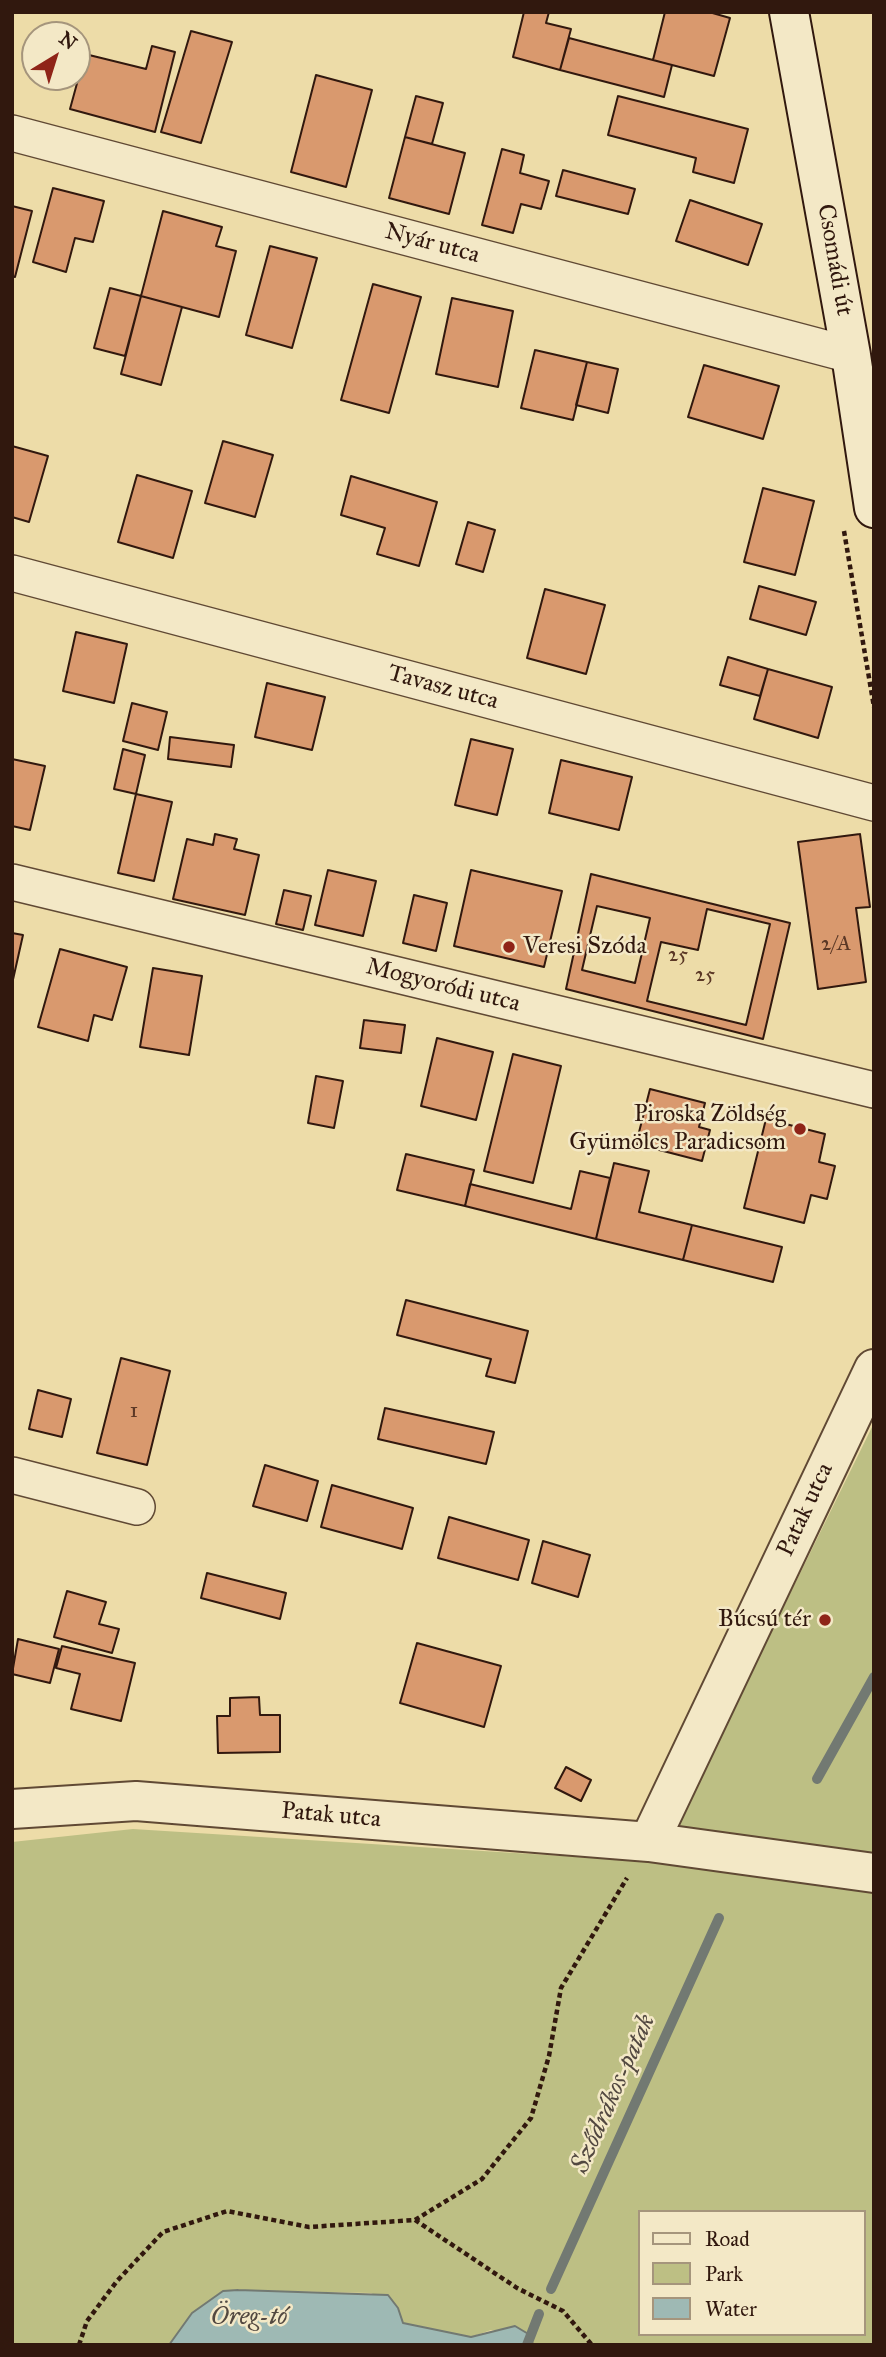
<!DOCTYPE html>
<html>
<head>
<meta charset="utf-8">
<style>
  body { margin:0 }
  #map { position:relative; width:886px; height:2357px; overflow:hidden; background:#eddca8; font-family:"IM FELL Great Primer",serif }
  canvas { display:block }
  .frame { position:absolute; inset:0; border:14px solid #31180e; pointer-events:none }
  .legend { position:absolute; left:638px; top:2210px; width:228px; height:126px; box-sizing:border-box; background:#f3e8c6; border:2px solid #a5957c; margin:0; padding:9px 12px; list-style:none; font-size:21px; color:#31180e }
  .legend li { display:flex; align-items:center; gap:14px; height:35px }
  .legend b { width:35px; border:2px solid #a5957c }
  .north { position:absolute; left:21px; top:21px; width:70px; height:70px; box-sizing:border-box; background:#f3e8c6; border:2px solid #a5957c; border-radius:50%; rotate:38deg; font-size:19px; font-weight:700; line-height:28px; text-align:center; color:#31180e }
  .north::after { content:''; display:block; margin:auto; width:24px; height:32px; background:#8f2418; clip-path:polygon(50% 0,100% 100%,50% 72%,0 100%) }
</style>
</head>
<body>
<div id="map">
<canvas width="886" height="2357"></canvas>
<div class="frame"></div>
<ul class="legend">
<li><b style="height:9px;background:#f3e8c6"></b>Road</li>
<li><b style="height:19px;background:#bdbf84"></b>Park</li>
<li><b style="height:19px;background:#9eb9b4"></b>Water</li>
</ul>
<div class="north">N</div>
</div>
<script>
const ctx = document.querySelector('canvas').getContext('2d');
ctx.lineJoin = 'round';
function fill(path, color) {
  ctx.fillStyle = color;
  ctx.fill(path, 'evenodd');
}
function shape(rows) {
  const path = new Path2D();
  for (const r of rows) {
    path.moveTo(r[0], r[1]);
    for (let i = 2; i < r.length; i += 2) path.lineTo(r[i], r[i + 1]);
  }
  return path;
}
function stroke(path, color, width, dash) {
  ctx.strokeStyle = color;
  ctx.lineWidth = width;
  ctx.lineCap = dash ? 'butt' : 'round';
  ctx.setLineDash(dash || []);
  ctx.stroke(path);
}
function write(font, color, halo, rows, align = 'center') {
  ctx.font = font + ' "IM FELL Great Primer",serif';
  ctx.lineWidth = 5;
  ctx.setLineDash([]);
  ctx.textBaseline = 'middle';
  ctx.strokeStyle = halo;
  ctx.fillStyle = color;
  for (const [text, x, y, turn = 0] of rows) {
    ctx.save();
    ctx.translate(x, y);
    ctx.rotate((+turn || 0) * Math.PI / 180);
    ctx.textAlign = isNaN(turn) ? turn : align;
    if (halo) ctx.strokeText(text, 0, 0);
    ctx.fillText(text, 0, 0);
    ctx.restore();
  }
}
fill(shape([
  [874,1423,874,2345,533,2345,530,2335,491,2330,471,2337,403,2323,398,2308,371,2293,238,2290,223,2291,192,2313,169,2345,12,2345,12,1842,133,1829,658,1862],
  [639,2212,863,2212,863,2334,639,2334]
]), '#bdbf84');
const water = shape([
  [238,2290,388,2295,398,2308,403,2323,471,2337,515,2326,530,2335,533,2345,169,2345,192,2313,223,2291,238,2290]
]);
fill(water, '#9eb9b4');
stroke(water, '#727972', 2);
stroke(shape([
  [817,1779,874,1677],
  [551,2289,719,1918],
  [527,2345,539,2314]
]), '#727972', 10);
const building = shape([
  [524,12,549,12,546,23,571,29,560,70,513,57,524,12],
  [665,12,709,12,730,18,714,76,653,60,665,12],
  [191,31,232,42,201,143,161,132,191,31],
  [569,38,672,65,664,97,560,70,569,38],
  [152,46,175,52,155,132,70,109,85,54,146,69,152,46],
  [316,75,372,90,346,187,291,172,316,75],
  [416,96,443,103,432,144,405,137,416,96],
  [618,96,748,129,734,183,693,172,696,158,608,135,618,96],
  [405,137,465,153,449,214,389,198,405,137],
  [502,149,524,155,520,173,549,181,541,209,521,204,513,233,482,225,502,149],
  [563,170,635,189,628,214,556,196,563,170],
  [53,188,104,201,93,242,75,238,66,272,33,262,53,188],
  [690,200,762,224,748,265,676,241,690,200],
  [12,206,32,211,15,277,12,276,12,206],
  [163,211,222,227,216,246,236,251,219,317,141,296,163,211],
  [270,246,317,258,292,348,246,335,270,246],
  [373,284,421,297,389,413,341,400,373,284],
  [110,288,141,296,125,356,94,348,110,288],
  [141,296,182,307,161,385,121,374,141,296],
  [452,298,513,311,498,387,436,374,452,298],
  [535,350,587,362,573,420,521,408,535,350],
  [587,362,618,369,608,413,576,405,587,362],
  [704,365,779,386,763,439,688,417,704,365],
  [223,441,273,455,255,517,205,503,223,441],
  [12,446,48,456,29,522,12,517,12,446],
  [137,475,192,491,173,558,118,542,137,475],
  [351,476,437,502,419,566,377,554,385,528,341,515,351,476],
  [763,488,814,501,795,575,744,562,763,488],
  [468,522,495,530,483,572,456,564,468,522],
  [759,586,816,602,806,635,750,619,759,586],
  [545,589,605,605,586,674,527,658,545,589],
  [76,632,127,644,114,703,63,691,76,632],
  [728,657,768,669,760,696,720,685,728,657],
  [768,669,832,687,818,738,754,719,768,669],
  [267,683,325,697,312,750,255,737,267,683],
  [132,703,167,712,158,750,123,741,132,703],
  [170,737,234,745,231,767,168,759,170,737],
  [471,739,513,749,497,815,455,805,471,739],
  [123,749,145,755,136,794,114,789,123,749],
  [12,759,45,766,30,830,12,826,12,759],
  [561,760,632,777,619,830,549,813,561,760],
  [136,794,172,802,154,881,118,873,136,794],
  [215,834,237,839,234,849,259,855,245,915,173,899,187,839,213,845,215,834],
  [860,834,870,907,856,908,866,982,818,989,798,842,860,834],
  [328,870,376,881,363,936,315,925,328,870],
  [471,870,562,891,544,967,454,946,471,870],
  [591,874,790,923,763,1039,566,989,591,874],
  [284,890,311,896,303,930,276,924,284,890],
  [414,895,447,903,436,951,403,943,414,895],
  [597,906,650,918,635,983,582,970,597,906],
  [707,909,770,924,746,1025,647,1001,661,942,698,950,707,909],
  [12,933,23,935,12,984,12,933],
  [60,949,127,967,112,1020,94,1015,88,1041,38,1027,60,949],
  [153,968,202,976,189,1055,140,1047,153,968],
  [364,1020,405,1025,401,1053,360,1048,364,1020],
  [437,1038,493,1052,476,1120,421,1106,437,1038],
  [513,1054,561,1066,533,1183,484,1171,513,1054],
  [316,1076,343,1081,334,1128,308,1123,316,1076],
  [650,1089,705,1103,699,1127,710,1130,702,1161,636,1144,650,1089],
  [766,1119,825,1134,819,1162,835,1166,827,1199,811,1195,804,1223,744,1208,766,1119],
  [406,1154,474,1170,465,1206,397,1190,406,1154],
  [614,1163,649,1171,639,1212,692,1225,683,1260,596,1239,614,1163],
  [580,1171,610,1178,596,1239,465,1206,470,1184,571,1209,580,1171],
  [692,1225,782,1247,773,1282,683,1260,692,1225],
  [406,1300,528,1331,515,1383,486,1376,491,1359,397,1335,406,1300],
  [121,1358,170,1371,147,1465,97,1453,121,1358],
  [38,1390,71,1399,62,1437,29,1429,38,1390],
  [385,1408,494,1432,486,1464,378,1439,385,1408],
  [265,1465,318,1481,307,1521,253,1506,265,1465],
  [332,1485,413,1508,402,1549,321,1527,332,1485],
  [449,1517,529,1540,518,1580,438,1558,449,1517],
  [543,1541,590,1555,578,1597,532,1583,543,1541],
  [207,1573,286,1593,280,1619,201,1598,207,1573],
  [67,1591,106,1602,99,1624,119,1629,112,1653,54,1637,67,1591],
  [18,1639,59,1649,50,1683,12,1674,18,1639],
  [417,1643,501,1666,484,1727,400,1703,417,1643],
  [62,1646,135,1663,121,1721,71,1709,80,1674,56,1668,62,1646],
  [259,1697,260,1715,280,1715,280,1752,218,1753,217,1716,230,1716,230,1698,259,1697],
  [566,1767,591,1780,581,1801,555,1788,566,1767]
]);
fill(building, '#d9996e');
stroke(building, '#31180e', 2);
const minor = shape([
  [12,133,851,355],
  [12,573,874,803],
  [12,882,874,1090],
  [12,1475,137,1507]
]);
const tertiary = shape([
  [12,1809,136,1801,649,1842,874,1873],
  [649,1842,874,1369]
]);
const secondary = shape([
  [789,12,851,355,874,508]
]);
stroke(minor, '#604934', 38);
stroke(tertiary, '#604934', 42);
stroke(secondary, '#31180e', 42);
stroke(shape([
  [844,531,874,707],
  [415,2220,482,2179,531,2118,549,2056,561,1988,627,1878],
  [79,2345,87,2321,117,2281,163,2232,227,2211,309,2227,415,2220,517,2288,563,2311,592,2345]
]), '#31180e', 4.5, [5, 3.5]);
stroke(minor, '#f3e8c6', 35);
stroke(tertiary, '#f3e8c6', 38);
stroke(secondary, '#f3e8c6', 38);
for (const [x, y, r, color] of [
  [509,947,7,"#8f2418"],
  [800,1129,7,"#8f2418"],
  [825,1620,7,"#8f2418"]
]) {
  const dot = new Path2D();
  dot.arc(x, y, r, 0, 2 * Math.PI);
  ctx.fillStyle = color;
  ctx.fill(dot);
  stroke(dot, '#f3e8c6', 2.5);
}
write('21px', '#5b3826', null, [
  ["2/A",836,945],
  ["25",678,956],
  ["25",705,976],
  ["1",134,1412]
]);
write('24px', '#31180e', '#f3e8c6', [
  ["Nyár utca",432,244,15],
  ["Csomádi út",834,260,80],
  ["Tavasz utca",443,688,15],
  ["Mogyoródi utca",443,986,14],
  ["Patak utca",806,1510,-65],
  ["Patak utca",331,1816,5]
]);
write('24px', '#31180e', '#f3e8c6', [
  ["Veresi Szóda",523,947,"left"],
  ["Piroska Zöldség",786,1115],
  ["Gyümölcs Paradicsom",786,1143],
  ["Búcsú tér",811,1620]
], 'right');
write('italic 26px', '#524840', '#f3e8c6', [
  ["Sződrákos-patak",614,2094,-66],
  ["Öreg-tó",249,2318]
]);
</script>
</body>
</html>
